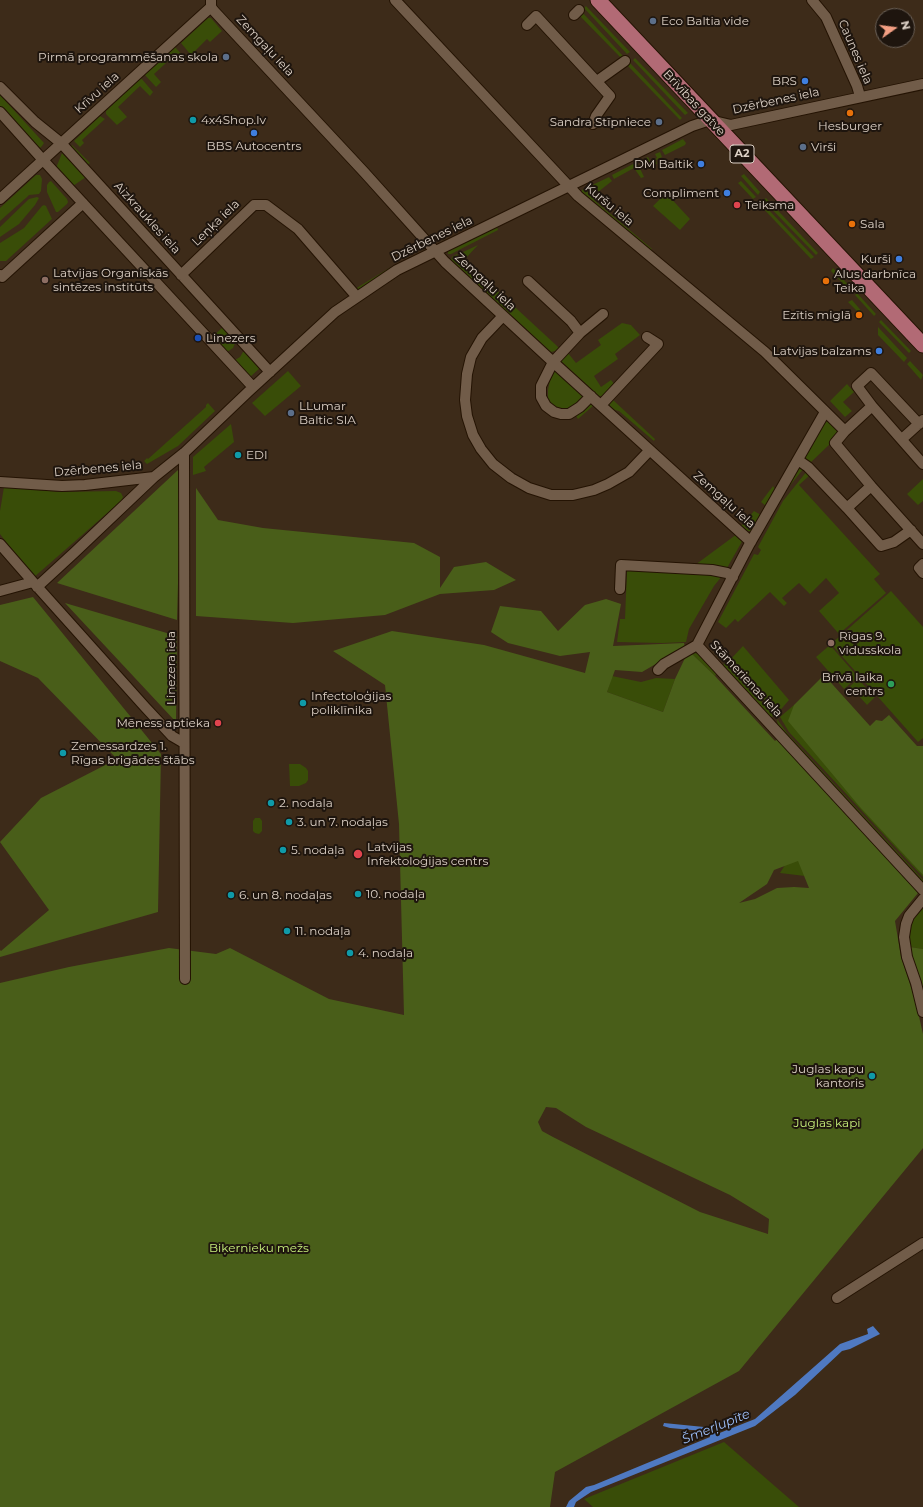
<!DOCTYPE html>
<html>
<head>
<meta charset="utf-8">
<style>
  body { margin:0 }
  #map { position:relative; width:923px; height:1507px; overflow:hidden; background:#3d2b19; font-family:Montserrat,sans-serif }
  canvas { display:block }
  .north { position:absolute; left:875px; top:8px; width:40px; height:40px; box-sizing:border-box; background:#1e150e; border:1px solid #6a6057; border-radius:50%; rotate:76deg; font-size:11px; font-weight:700; line-height:16px; text-align:center; color:#dcd0c5 }
  .north::after { content:''; display:block; margin:auto; width:14px; height:18px; background:#f39f83; clip-path:polygon(50% 0,100% 100%,50% 72%,0 100%) }
</style>
</head>
<body>
<div id="map">
<canvas width="923" height="1507"></canvas>
<div class="north">N</div>
</div>
<script>
const ctx = document.querySelector('canvas').getContext('2d');
ctx.lineJoin = 'round';
function fill(path, color) {
  ctx.fillStyle = color;
  ctx.fill(path, 'evenodd');
}
function shape(rows) {
  const path = new Path2D();
  for (const r of rows) {
    path.moveTo(r[0], r[1]);
    for (let i = 2; i < r.length; i += 2) path.lineTo(r[i], r[i + 1]);
  }
  return path;
}
function stroke(path, color, width, dash) {
  ctx.strokeStyle = color;
  ctx.lineWidth = width;
  ctx.lineCap = dash ? 'butt' : 'round';
  ctx.setLineDash(dash || []);
  ctx.stroke(path);
}
function write(font, color, halo, rows, align = 'center') {
  ctx.font = font + ' Montserrat,sans-serif';
  ctx.lineWidth = 4;
  ctx.setLineDash([]);
  ctx.textBaseline = 'middle';
  ctx.strokeStyle = halo;
  ctx.fillStyle = color;
  for (const [text, x, y, turn = 0] of rows) {
    ctx.save();
    ctx.translate(x, y);
    ctx.rotate((+turn || 0) * Math.PI / 180);
    ctx.textAlign = isNaN(turn) ? turn : align;
    if (halo) ctx.strokeText(text, 0, 0);
    ctx.fillText(text, 0, 0);
    ctx.restore();
  }
}
fill(shape([
  [586,6,630,52,627,54,584,8],
  [581,11,624,57,622,59,578,14],
  [208,18,211,18,222,31,210,42,207,39,191,55,181,43],
  [175,47,186,59,184,61,177,53,154,74,161,82,156,87,144,74],
  [635,58,688,113,685,115,633,60],
  [630,63,682,118,680,120,627,65],
  [141,78,153,92,150,96,140,86,118,107,127,117,117,125,106,114,106,111],
  [0,95,44,143,42,146,40,148,37,146,0,106],
  [100,116,105,119,82,140,84,143,80,147,74,141],
  [683,139,686,143,685,145,665,155,662,150],
  [72,145,90,163,87,165,70,147],
  [660,152,662,157,656,160,657,164,650,165,646,158,648,157,650,161,657,158,655,154],
  [62,153,86,177,73,186,56,168],
  [637,162,644,177,641,178,634,168,614,179,612,175],
  [744,174,760,192,758,195,741,176],
  [36,175,40,175,42,179,41,191,39,194,29,195,27,197,0,221,0,208],
  [609,177,612,181,598,192,595,190,592,192,592,195,596,199,594,200,652,249,651,250,582,192,582,190],
  [51,181,67,199,68,202,67,204,58,212,56,212,47,192,47,185,49,182],
  [741,181,756,197,753,199,738,183],
  [666,193,690,219,680,230,653,206],
  [37,197,39,198,35,205,19,224,0,237,0,227,29,199],
  [766,198,818,253,816,255,763,200],
  [761,202,814,257,811,259,759,204],
  [44,205,46,206,52,219,6,261,0,261,0,243,24,228,42,206],
  [497,227,498,230,451,254,448,254,448,251],
  [478,245,464,260,556,345,559,348,555,351,551,352,451,260,452,257,457,254,459,258,462,256,461,253],
  [391,267,393,269,358,292,355,289],
  [833,268,853,290,851,292,831,271],
  [857,293,876,314,874,316,855,295],
  [852,300,864,314,862,316,848,302],
  [881,320,911,351,909,353,879,322],
  [622,323,631,325,640,335,615,354,618,359,594,376,601,387,611,380,615,385,603,396,599,396,561,361,561,358,568,353,576,363,601,345,598,340],
  [223,327,236,341,233,348,227,352,212,337],
  [878,327,907,358,904,362,878,335],
  [243,352,245,352,260,368,250,377,235,360,240,357],
  [910,361,923,375,921,380,907,364],
  [555,368,586,396,585,399,563,412,551,405,548,400,548,390,551,375],
  [288,371,301,386,265,416,252,403],
  [847,384,854,392,843,402,852,411,845,417,830,401],
  [613,400,655,439,654,441,619,411,615,410,609,405],
  [590,402,594,405,578,419,575,414],
  [208,403,215,411,178,446,147,464,144,461,147,458,148,459,206,407,206,405],
  [828,421,841,430,829,443,830,444,810,463,807,463,805,458,806,455,823,422],
  [231,424,234,442,204,467,206,471,193,475,193,457],
  [801,467,804,468,784,493,798,468],
  [807,471,810,475,799,485,880,574,874,579,886,593,839,634,819,611,839,593,826,578,810,594,799,583,782,598,787,603,784,606,770,592,738,622,735,619,726,628,718,622,754,554,758,555,761,550,758,547,783,501],
  [923,479,923,501,918,505,907,494],
  [773,486,775,489,766,506,761,502],
  [4,487,60,492,116,491,121,493,123,497,121,501,33,578,0,534,0,511],
  [754,511,761,515,752,531,748,531,740,525,742,525],
  [737,534,744,538,727,568,695,565],
  [627,570,722,576,714,586,689,629,686,642,662,643,617,642,620,619,625,619],
  [891,591,923,627,923,738,918,742,831,644],
  [830,645,858,677,844,689,816,657],
  [743,646,789,700,777,714,728,662],
  [695,653,701,655,718,672,715,676,692,654],
  [725,663,774,715,772,717,768,716,722,666],
  [612,676,641,682,656,678,675,679,663,712,607,692],
  [858,679,875,697,867,705,850,686],
  [794,705,869,800,861,807,923,875,923,877,789,732,780,717],
  [777,719,787,733,923,880,923,885,778,727],
  [289,764,300,764,306,768,308,771,308,780,306,783,299,786,290,786],
  [255,818,260,818,262,821,262,831,259,834,255,833,253,831,253,821],
  [790,857,807,864,805,876,780,873],
  [923,905,923,949,910,947,909,933,911,922],
  [724,1442,799,1507,593,1507,584,1499]
]), '#394d08');
fill(shape([
  [178,470,181,473,177,620,57,583],
  [196,488,218,520,263,528,414,543,440,557,440,588,454,567,486,562,516,580,494,590,440,594,385,615,293,623,196,616],
  [33,597,161,754,158,912,0,957,0,950,1,951,49,910,0,842,41,798,117,759,38,678,0,661,0,605],
  [606,599,621,604,613,646,684,643,685,647,642,672,615,670,607,692,663,712,675,679,685,658,692,654,715,676,775,741,778,738,918,893,895,921,901,957,915,999,923,1034,923,1148,739,1371,555,1472,550,1507,0,1507,0,983,69,967,169,948,216,954,230,948,329,999,404,1015,399,824,385,685,333,651,392,631,484,645,585,673,590,652,560,656,508,643,491,632,500,606,541,611,558,631,585,605],
  [798,861,809,888,794,887,777,888,755,899,739,903,767,884,774,870],
  [546,1107,556,1108,586,1127,730,1195,769,1219,768,1234,700,1212,553,1137,542,1131,538,1122],
  [65,603,177,636,176,722],
  [824,675,870,726,876,720,882,721,889,715,917,746,923,746,923,875,860,807,788,721,794,705],
  [910,947,923,949,923,996]
]), '#495e19');
fill(shape([
  [873,1326,880,1334,850,1349,842,1351,795,1395,755,1426,591,1492,576,1502,574,1507,566,1507,569,1501,586,1487,594,1485,710,1437,709,1434,703,1431,670,1428,663,1426,664,1423,704,1427,717,1434,755,1419,840,1344,868,1334,867,1329]
]), '#4f79c1');
const minor = shape([
  [211,0,211,7,214,11,364,172,445,262,553,362,751,542],
  [395,0,578,196,765,352,845,431],
  [812,0,826,17,857,86,860,96],
  [574,15,579,10],
  [527,25,536,16,610,96,596,116,593,124],
  [597,81,625,61],
  [0,87,35,122,61,143,270,372],
  [0,112,43,160,253,387],
  [0,199,211,7],
  [0,275,2,277,83,203],
  [181,275,254,205,266,205,298,229,357,297],
  [528,281,571,321,580,333],
  [503,316,482,338,471,357,467,374,465,400,467,416,473,435,481,449,493,464,511,478,529,488,551,495,573,495,594,490,608,484,629,472,650,450],
  [591,396,580,407,569,414,561,414,554,412,546,406,541,397,541,386,553,362,580,333,603,314],
  [601,405,658,344,647,337],
  [872,406,857,386,871,373,919,424],
  [902,439,923,420],
  [184,453,185,979],
  [798,460,808,467,847,508,871,486,835,443,845,431,872,406,923,464],
  [0,482,62,486,85,485,154,477],
  [871,486,923,544],
  [847,508,881,546,894,542,911,530],
  [0,544,33,582,145,707,172,736,184,743],
  [923,564,919,568,923,573],
  [37,587,75,552,154,477,184,453,248,392,335,312,397,270,692,126,710,120,731,125,923,84],
  [620,589,621,565,712,570,727,573,733,577],
  [0,591,33,582],
  [697,645,923,890],
  [697,645,749,545,825,412],
  [658,670,664,664,697,645],
  [923,899,909,916,906,924,904,937,907,957,916,983,923,1012],
  [837,1298,923,1243]
]);
const highway = shape([
  [598,0,923,345]
]);
stroke(minor, '#241303', 12);
stroke(highway, '#241303', 17);
stroke(minor, '#715c49', 10);
stroke(highway, '#b26a75', 15);
for (const [x, y, r, color] of [
  [653,21,4,"#5c6f8a"],
  [226,57,4,"#5c6f8a"],
  [805,81,4,"#3f7fe0"],
  [850,113,4,"#e8710a"],
  [193,120,4,"#0f9aa8"],
  [659,122,4,"#5c6f8a"],
  [254,133,4,"#3f7fe0"],
  [803,147,4,"#5c6f8a"],
  [701,164,4,"#3f7fe0"],
  [727,193,4,"#3f7fe0"],
  [737,205,4,"#e0444e"],
  [852,224,4,"#e8710a"],
  [899,259,4,"#3f7fe0"],
  [45,280,4,"#8d6e63"],
  [826,281,4,"#e8710a"],
  [859,315,4,"#e8710a"],
  [198,338,4,"#1a4fb4"],
  [879,351,4,"#3f7fe0"],
  [291,413,4,"#5c6f8a"],
  [238,455,4,"#0f9aa8"],
  [831,643,4,"#8d6e63"],
  [891,684,4,"#2e9e5b"],
  [303,703,4,"#0f9aa8"],
  [218,723,4,"#e0444e"],
  [63,753,4,"#0f9aa8"],
  [271,803,4,"#0f9aa8"],
  [289,822,4,"#0f9aa8"],
  [283,850,4,"#0f9aa8"],
  [358,854,5,"#e0444e"],
  [358,894,4,"#0f9aa8"],
  [231,895,4,"#0f9aa8"],
  [287,931,4,"#0f9aa8"],
  [350,953,4,"#0f9aa8"],
  [872,1076,4,"#0f9aa8"]
]) {
  const dot = new Path2D();
  dot.arc(x, y, r, 0, 2 * Math.PI);
  ctx.fillStyle = color;
  ctx.fill(dot);
  stroke(dot, '#1e150e', 1.5);
}
for (const [x, y, w] of [
  [742,154,24]
]) {
  const box = new Path2D();
  box.roundRect(x - w / 2, y - 9, w, 18, 3);
  ctx.fillStyle = '#1e150e';
  ctx.fill(box);
  stroke(box, '#dcd0c5', 1);
}
write('bold 11px', '#dcd0c5', null, [
  ["A2",742,154]
]);
write('12px', '#dcd0c5', '#1e150e', [
  ["Eco Baltia vide",661,21],
  ["Pirmā programmēšanas skola",218,57,"right"],
  ["BRS",797,81,"right"],
  ["4x4Shop.lv",201,120],
  ["Sandra Stīpniece",651,122,"right"],
  ["Hesburger",850,126,"center"],
  ["BBS Autocentrs",254,146,"center"],
  ["Virši",811,147],
  ["DM Baltik",693,164,"right"],
  ["Compliment",719,193,"right"],
  ["Teiksma",745,205],
  ["Sala",860,224],
  ["Kurši",891,259,"right"],
  ["Latvijas Organiskās",53,273],
  ["sintēzes institūts",53,287],
  ["Alus darbnīca",834,274],
  ["Teika",834,288],
  ["Ezītis miglā",851,315,"right"],
  ["Linezers",206,338],
  ["Latvijas balzams",871,351,"right"],
  ["LLumar",299,406],
  ["Baltic SIA",299,420],
  ["EDI",246,455],
  ["Rīgas 9.",839,636],
  ["vidusskola",839,650],
  ["Brīvā laika",883,677,"right"],
  ["centrs",883,691,"right"],
  ["Infectoloģijas",311,696],
  ["poliklīnika",311,710],
  ["Mēness aptieka",210,723,"right"],
  ["Zemessardzes 1.",71,746],
  ["Rīgas brigādes štābs",71,760],
  ["2. nodaļa",279,803],
  ["3. un 7. nodaļas",297,822],
  ["Latvijas",367,847],
  ["Infektoloģijas centrs",367,861],
  ["5. nodaļa",291,850],
  ["10. nodaļa",366,894],
  ["6. un 8. nodaļas",239,895],
  ["11. nodaļa",295,931],
  ["4. nodaļa",358,953],
  ["Juglas kapu",864,1069,"right"],
  ["kantoris",864,1083,"right"]
], 'left');
write('12px', '#dcd0c5', '#1e150e', [
  ["Zemgaļu iela",265,46,47],
  ["Caunes iela",855,52,67],
  ["Krīvu iela",97,93,-42],
  ["Dzērbenes iela",776,101,-12],
  ["Brīvības gatve",694,103,47],
  ["Kuršu iela",609,205,40],
  ["Aizkraukles iela",147,218,48],
  ["Leņķa iela",216,223,-44],
  ["Dzērbenes iela",432,239,-26],
  ["Zemgaļu iela",485,282,43],
  ["Dzērbenes iela",98,469,-5],
  ["Zemgaļu iela",724,500,42],
  ["Linezera iela",171,668,-90],
  ["Stāmerienas iela",746,679,47]
]);
write('12px', '#c7ef7b', '#1e150e', [
  ["Juglas kapi",827,1123],
  ["Biķernieku mežs",259,1248]
]);
write('italic 13px', '#9ec0fa', '#1e150e', [
  ["Šmerļupīte",716,1427,-22]
]);
</script>
</body>
</html>
